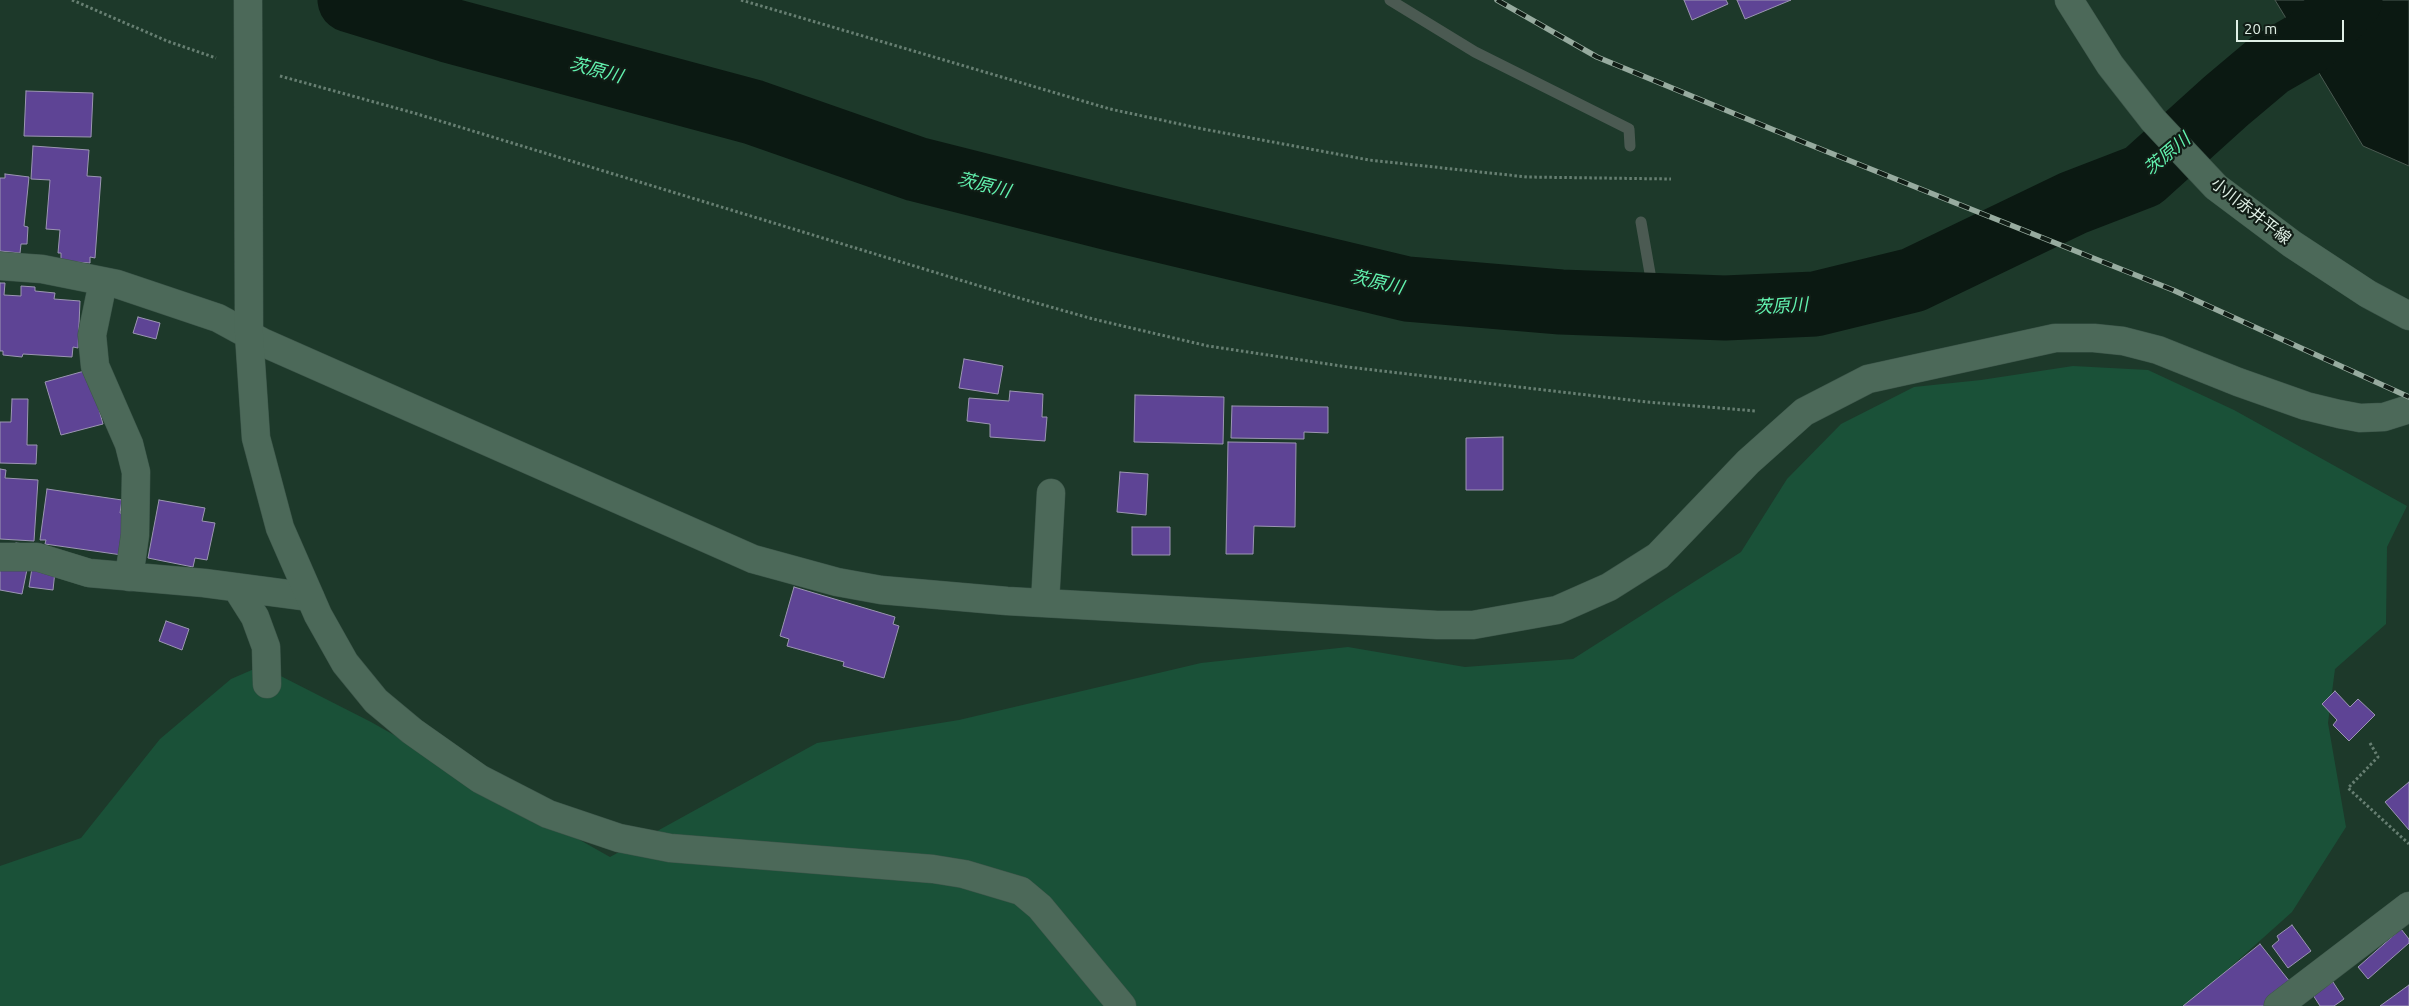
<!DOCTYPE html>
<html>
<head>
<meta charset="utf-8">
<style>
  body { margin:0 }
  #map { position:relative; width:2409px; height:1006px; overflow:hidden; background:#1d392a; font-family:Ubuntu,sans-serif }
  canvas { display:block }
  .scale { position:absolute; left:2236px; top:20px; width:108px; height:22px; box-sizing:border-box; border:2px solid #e0f0e6; border-top:0; padding-left:6px; font-size:15px; line-height:18px; white-space:nowrap; color:#e0f0e6; -webkit-text-stroke:4px #111d16; paint-order:stroke }
</style>
</head>
<body>
<div id="map">
<canvas width="2409" height="1006"></canvas>
<div class="scale">20 m</div>
</div>
<script>
const ctx = document.querySelector('canvas').getContext('2d');
ctx.lineJoin = 'round';
function fill(path, color) {
  ctx.fillStyle = color;
  ctx.fill(path, 'evenodd');
}
function shape(rows) {
  const path = new Path2D();
  for (const r of rows) {
    path.moveTo(r[0], r[1]);
    for (let i = 2; i < r.length; i += 2) path.lineTo(r[i], r[i + 1]);
  }
  return path;
}
function stroke(path, color, width, dash) {
  ctx.strokeStyle = color;
  ctx.lineWidth = width;
  ctx.lineCap = dash ? 'butt' : 'round';
  ctx.setLineDash(dash || []);
  ctx.stroke(path);
}
function write(font, color, halo, rows, align = 'center') {
  ctx.font = font + ' Ubuntu,"Noto Sans JP",sans-serif';
  ctx.lineWidth = 4.5;
  ctx.setLineDash([]);
  ctx.textBaseline = 'middle';
  ctx.strokeStyle = halo;
  ctx.fillStyle = color;
  for (const [text, x, y, turn = 0] of rows) {
    ctx.save();
    ctx.translate(x, y);
    ctx.rotate((+turn || 0) * Math.PI / 180);
    ctx.textAlign = isNaN(turn) ? turn : align;
    if (halo) ctx.strokeText(text, 0, 0);
    ctx.fillText(text, 0, 0);
    ctx.restore();
  }
}
fill(shape([
  [2073,366,2148,370,2234,410,2407,506,2387,547,2386,624,2335,669,2328,723,2346,827,2292,912,2187,1006,0,1006,0,866,81,838,160,739,231,679,261,666,371,722,610,857,817,743,959,720,1201,663,1348,647,1465,667,1573,659,1741,552,1787,479,1841,424,1914,387,1981,380]
]), '#1a5138');
const water = shape([
  [2275,0,2409,0,2409,166,2363,146,2275,0]
]);
fill(water, '#0b1912');
stroke(water, '#4b5a52', 1);
stroke(shape([
  [1390,0,1475,52,1629,129,1630,146],
  [1641,222,1651,279,1725,308]
]), '#4b5a52', 11);
stroke(shape([
  [350,0,448,30,753,112,916,169,1118,220,1407,289,1561,302,1725,308,1815,304,1913,280,2073,203,2143,176,2226,101,2270,64,2310,41,2350,0]
]), '#0b1912', 65);
const building = shape([
  [1684,0,1726,0,1728,4,1692,20,1684,0],
  [1737,0,1791,0,1745,19,1737,0],
  [26,91,93,93,91,137,24,136,26,91],
  [33,146,89,150,87,176,101,177,95,258,90,257,90,263,61,261,61,253,58,253,60,230,46,229,50,180,31,179,33,146],
  [5,174,29,177,24,226,28,227,27,244,21,244,20,253,0,251,0,178,5,178,5,174],
  [0,283,5,283,4,295,21,296,21,286,35,287,35,291,55,293,54,299,80,301,78,348,73,347,72,357,23,354,22,357,3,355,3,351,0,351,0,283],
  [138,317,160,323,156,339,133,333,138,317],
  [964,359,1003,366,998,394,959,388,964,359],
  [88,370,103,424,61,435,45,382,88,370],
  [1010,391,1043,394,1042,417,1047,417,1045,441,990,437,990,424,967,421,969,398,1009,401,1010,391],
  [1135,395,1224,397,1223,444,1134,442,1135,395],
  [12,399,28,399,27,445,37,445,36,464,0,463,0,422,11,422,12,399],
  [1232,406,1328,407,1328,433,1304,432,1304,439,1231,438,1232,406],
  [1503,437,1503,490,1466,490,1466,438,1503,437],
  [1228,442,1296,443,1295,527,1254,526,1253,554,1226,554,1228,442],
  [0,469,6,470,5,478,38,480,34,541,0,539,0,469],
  [1120,472,1148,474,1146,515,1117,512,1120,472],
  [47,489,122,500,120,513,128,514,122,555,45,544,46,540,40,540,47,489],
  [159,500,205,508,202,521,215,523,207,560,195,558,193,567,148,558,159,500],
  [1132,527,1170,527,1170,555,1132,555,1132,527],
  [16,543,32,545,22,594,0,590,0,555,15,551,16,543],
  [32,568,55,571,53,590,29,587,32,568],
  [794,587,895,617,893,624,899,626,884,678,843,666,844,662,787,646,789,639,780,636,794,587],
  [166,621,189,629,182,650,159,641,166,621],
  [2335,691,2350,707,2358,699,2375,715,2349,741,2333,725,2337,720,2322,704,2335,691],
  [2409,782,2409,830,2385,802,2409,782],
  [2292,925,2311,951,2288,968,2272,946,2279,940,2277,936,2292,925],
  [2401,929,2409,939,2409,943,2368,979,2358,967,2401,929],
  [2260,944,2294,987,2271,1006,2183,1006,2260,944],
  [2333,982,2344,999,2334,1006,2320,1006,2313,995,2333,982],
  [2409,985,2409,1006,2380,1006,2409,985]
]);
fill(building, '#5e4495');
stroke(building, '#9c96b3', 1);
const minor = shape([
  [0,266,42,269,117,284,218,318,262,342,753,559,837,582,881,590,1007,601,1437,625,1473,625,1557,610,1609,587,1658,556,1748,462,1804,412,1868,379,2055,338,2094,338,2123,341,2158,350,2238,382,2306,406,2339,414,2360,418,2384,417,2409,409],
  [103,282,92,335,95,366,129,444,136,472,135,535,129,577],
  [0,557,37,557,89,573,204,583,310,597],
  [236,587,255,617,266,647,267,684],
  [1045,603,1051,493],
  [2278,1006,2409,906]
]);
const tertiary = shape([
  [248,0,249,334,256,438,280,528,318,615,345,663,376,701,412,731,480,779,548,814,619,838,670,848,933,869,964,874,1021,891,1040,907,1122,1006]
]);
const secondary = shape([
  [2069,0,2110,65,2153,120,2216,187,2292,244,2368,294,2409,316]
]);
stroke(minor, '#3d564a', 29);
stroke(tertiary, '#3d564a', 29);
stroke(secondary, '#3d564a', 29);
stroke(shape([
  [72,0,167,41,216,58],
  [741,0,1110,109,1203,129,1369,160,1527,177,1671,179],
  [280,76,414,113,1019,298,1093,319,1208,346,1348,367,1647,402,1756,411],
  [2370,743,2378,757,2348,788,2409,844]
]), '#677f72', 3, [2.5, 2.5]);
stroke(minor, '#4c6959', 28);
stroke(tertiary, '#4c6959', 28);
stroke(secondary, '#4c6959', 28);
const rail = shape([
  [1497,0,1597,57,1803,142,2173,290,2409,397]
]);
stroke(rail, '#97ab9f', 5.5);
stroke(rail, '#111d16', 4, [11]);
write('16px', '#e0f0e6', '#111d16', [
  ["小川赤井平線",2251,211,38]
]);
write('italic 18px', '#62f2af', '#111d16', [
  ["茨原川",596,70,15],
  ["茨原川",2167,154,-40],
  ["茨原川",984,185,14],
  ["茨原川",1377,282,13],
  ["茨原川",1781,306,-3]
]);
</script>
</body>
</html>
